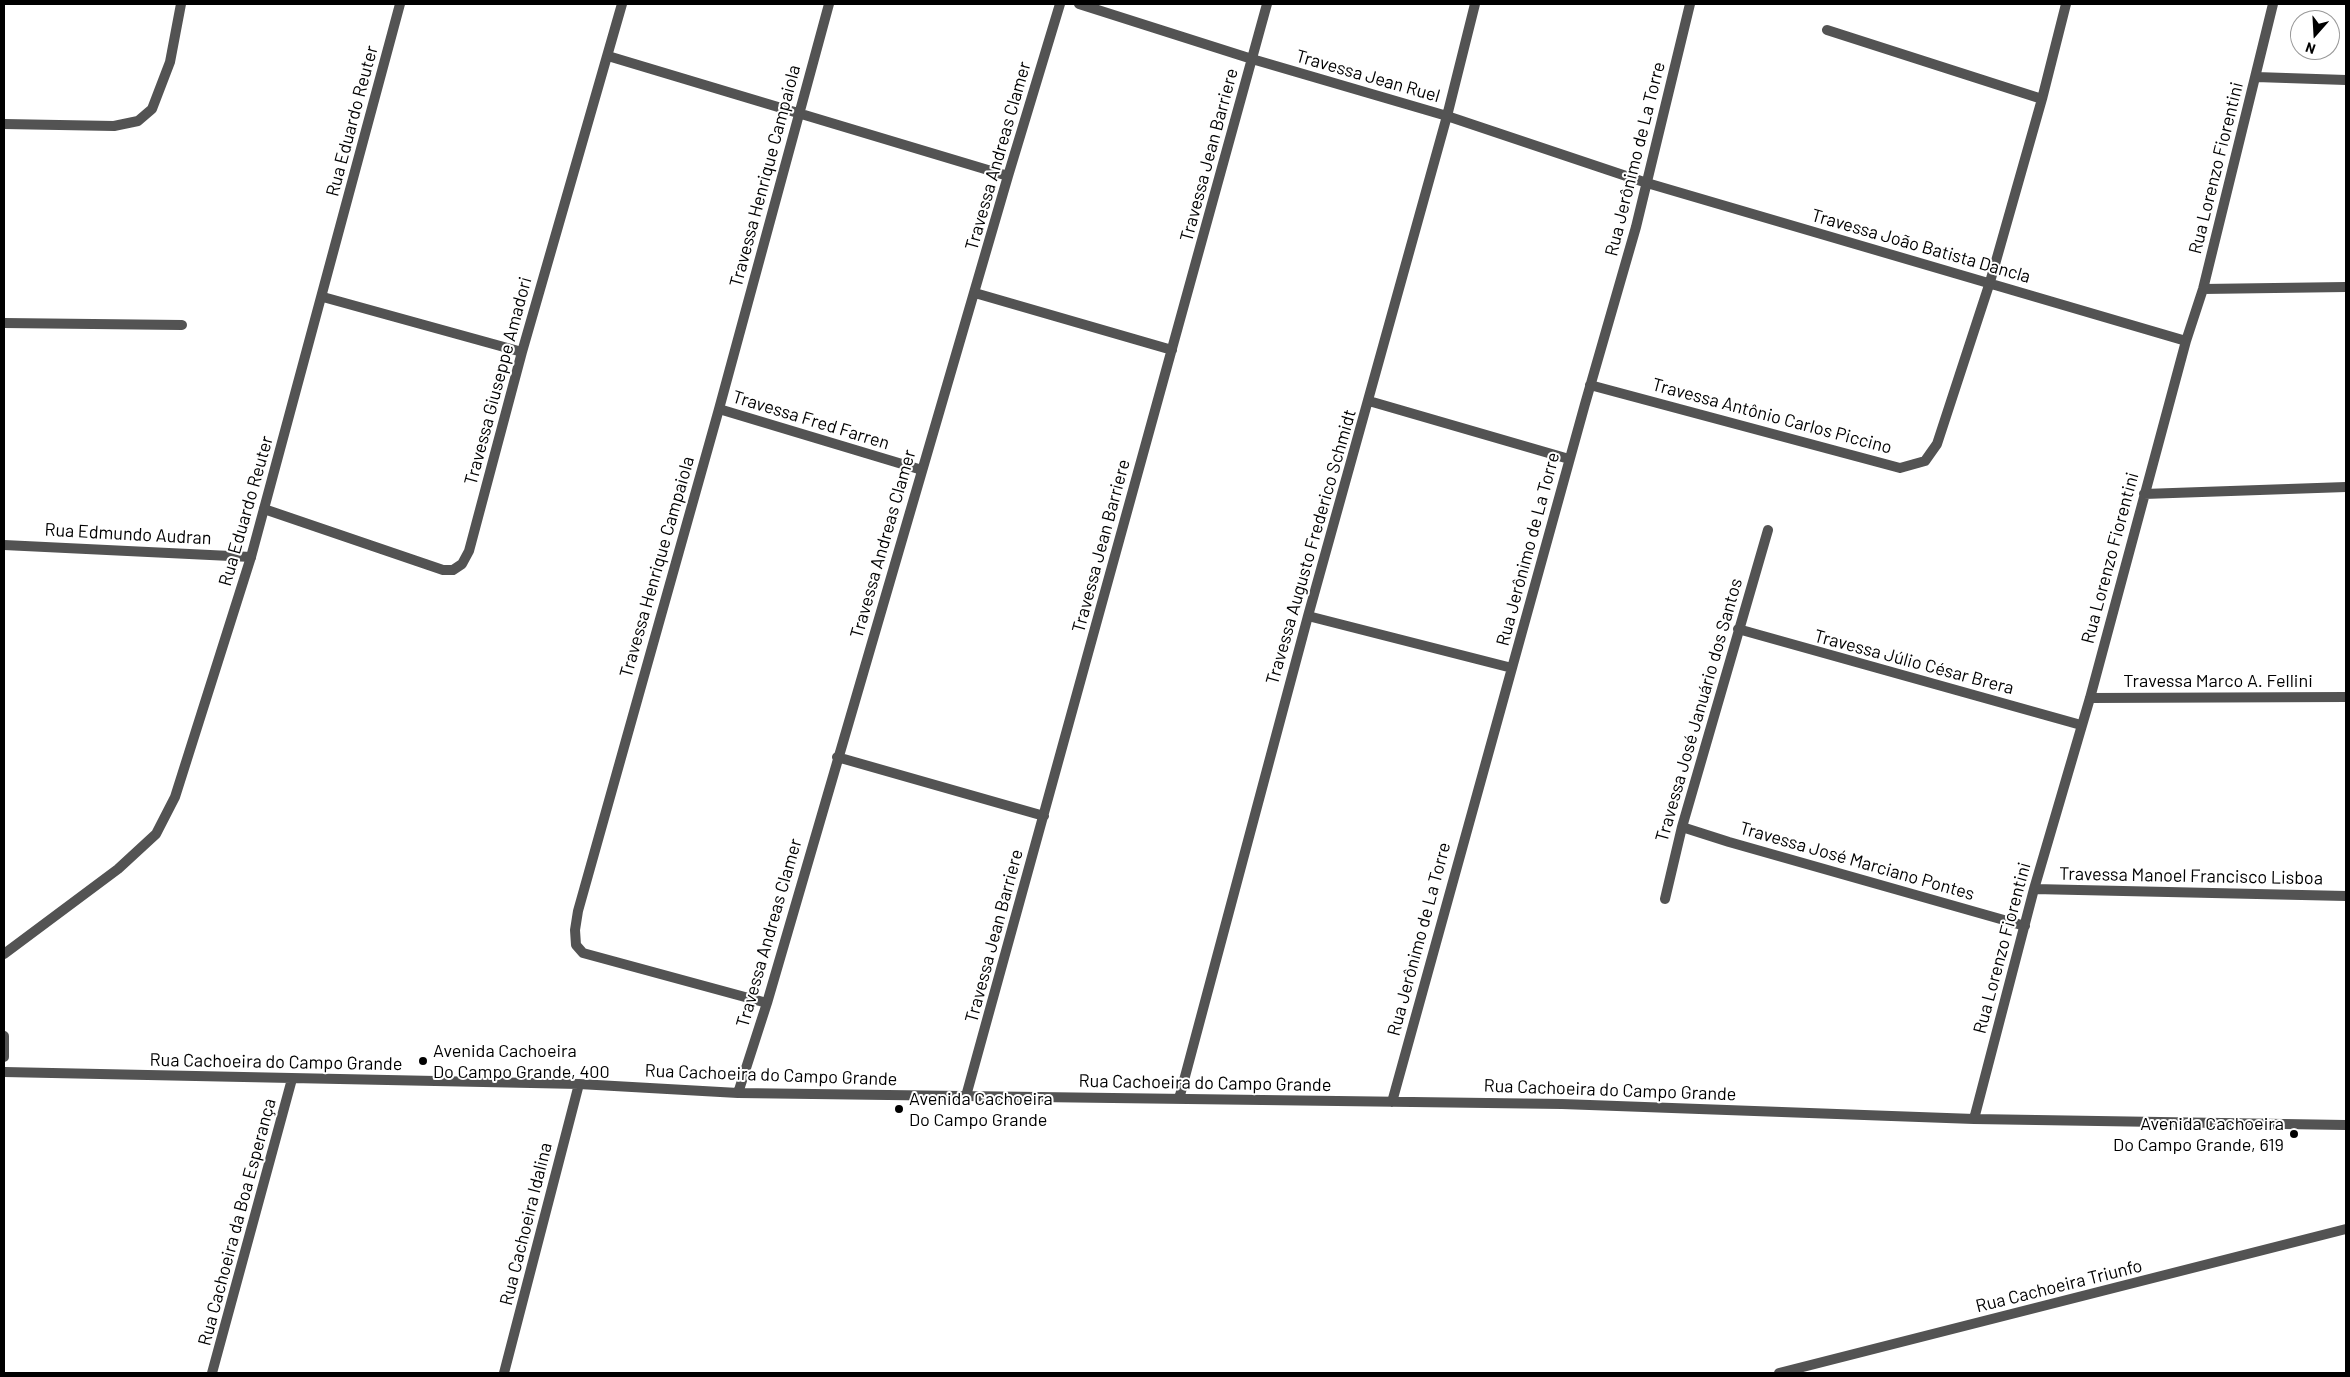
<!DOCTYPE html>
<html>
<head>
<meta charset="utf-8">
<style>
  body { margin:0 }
  #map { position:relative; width:2350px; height:1377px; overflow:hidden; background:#fff; font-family:Barlow,sans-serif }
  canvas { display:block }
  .frame { position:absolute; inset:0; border:5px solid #000; pointer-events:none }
  .north { position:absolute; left:2290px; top:10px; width:50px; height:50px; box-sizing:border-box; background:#fff; border:1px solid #999; border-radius:50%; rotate:199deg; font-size:14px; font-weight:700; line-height:20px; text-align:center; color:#000 }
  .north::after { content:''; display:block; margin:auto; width:18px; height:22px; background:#000; clip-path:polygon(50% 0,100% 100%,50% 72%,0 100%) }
</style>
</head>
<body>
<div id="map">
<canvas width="2350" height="1377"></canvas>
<div class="frame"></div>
<div class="north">N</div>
</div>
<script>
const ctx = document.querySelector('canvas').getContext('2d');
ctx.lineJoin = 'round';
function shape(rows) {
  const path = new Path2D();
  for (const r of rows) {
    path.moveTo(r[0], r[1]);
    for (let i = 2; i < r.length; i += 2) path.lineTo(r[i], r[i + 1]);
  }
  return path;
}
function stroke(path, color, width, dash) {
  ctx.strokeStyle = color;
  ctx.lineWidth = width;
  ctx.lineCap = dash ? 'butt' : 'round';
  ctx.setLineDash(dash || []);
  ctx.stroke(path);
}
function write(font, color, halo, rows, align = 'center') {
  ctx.font = font + ' Barlow,sans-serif';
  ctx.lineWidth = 4;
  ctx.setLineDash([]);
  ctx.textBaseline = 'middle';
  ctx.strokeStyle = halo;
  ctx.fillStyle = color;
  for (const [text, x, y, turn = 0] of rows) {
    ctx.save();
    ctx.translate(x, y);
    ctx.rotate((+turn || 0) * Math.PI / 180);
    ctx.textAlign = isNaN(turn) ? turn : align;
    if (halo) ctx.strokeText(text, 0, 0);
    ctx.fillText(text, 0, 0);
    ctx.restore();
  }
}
stroke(shape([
  [1079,4,1252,59,1447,116,1647,183,2186,341],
  [1827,30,2042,99],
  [608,56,1008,176],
  [2256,77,2346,80],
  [4,124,114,126,138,121,152,109,170,62,181,4],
  [2203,289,2346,287],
  [975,293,1172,350],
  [323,297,522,352],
  [4,323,182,325],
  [1590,385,1900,468,1925,461,1937,444,1990,282,2042,99,2066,4],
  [1369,401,1569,459],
  [719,409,922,470],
  [2144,494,2346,487],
  [264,509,443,570,453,570,462,564,469,551,522,352,622,4],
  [4,545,251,557],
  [1308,616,1512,668],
  [1738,629,2081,725],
  [2090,698,2346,697],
  [837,757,1044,816],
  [1682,827,1729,842,2025,926],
  [2034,889,2346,896],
  [1665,899,1682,827,1768,530],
  [767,1003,583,953,576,945,575,930,578,911,719,409,829,4],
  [4,1072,579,1084,738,1093,1562,1104,1974,1119,2346,1125],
  [738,1093,767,1003,1008,176,1060,4],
  [966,1096,1267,4],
  [1179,1099,1308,616,1447,116,1475,4],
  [1392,1102,1585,404,1636,227,1690,4],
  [1974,1119,2034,889,2090,698,2186,341,2203,289,2273,4],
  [212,1373,292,1079],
  [504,1373,579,1084],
  [1779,1373,2346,1229]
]), '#535353', 10);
stroke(shape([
  [4,954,118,869,156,834,175,797,251,557,400,4],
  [4,1036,4,1057]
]), '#535353', 10);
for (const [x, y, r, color] of [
  [423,1061,5,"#000"],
  [899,1109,5,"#000"],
  [2294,1134,5,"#000"]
]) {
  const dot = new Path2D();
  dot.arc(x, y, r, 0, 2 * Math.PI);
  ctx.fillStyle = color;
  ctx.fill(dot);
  stroke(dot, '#fff', 2);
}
write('18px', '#000', '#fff', [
  ["Travessa Jean Ruel",1368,76,16],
  ["Rua Eduardo Reuter",352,121,-75],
  ["Travessa Jean Barriere",1209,155,-75],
  ["Travessa Andreas Clamer",998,156,-74],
  ["Rua Jerônimo de La Torre",1635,159,-76],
  ["Rua Lorenzo Fiorentini",2216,168,-76],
  ["Travessa Henrique Campaiola",765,176,-75],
  ["Travessa João Batista Dancla",1921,246,16],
  ["Travessa Giuseppe Amadori",498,381,-75],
  ["Travessa Antônio Carlos Piccino",1772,416,15],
  ["Travessa Fred Farren",811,420,17],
  ["Rua Eduardo Reuter",246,511,-74],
  ["Rua Edmundo Audran",128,534,3],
  ["Travessa Andreas Clamer",883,544,-74],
  ["Travessa Jean Barriere",1101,546,-75],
  ["Travessa Augusto Frederico Schmidt",1311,547,-74],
  ["Rua Jerônimo de La Torre",1528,549,-75],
  ["Rua Lorenzo Fiorentini",2110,558,-75],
  ["Travessa Henrique Campaiola",657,567,-74],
  ["Travessa Júlio César Brera",1914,662,15],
  ["Travessa Marco A. Fellini",2218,681],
  ["Travessa José Januário dos Santos",1699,710,-74],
  ["Travessa José Marciano Pontes",1857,861,16],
  ["Travessa Manoel Francisco Lisboa",2191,876,1],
  ["Travessa Andreas Clamer",769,933,-74],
  ["Travessa Jean Barriere",994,936,-75],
  ["Rua Jerônimo de La Torre",1419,939,-75],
  ["Rua Lorenzo Fiorentini",2002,948,-75],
  ["Rua Cachoeira do Campo Grande",276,1062,1],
  ["Rua Cachoeira do Campo Grande",771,1075,2],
  ["Rua Cachoeira do Campo Grande",1205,1083,1],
  ["Rua Cachoeira do Campo Grande",1610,1090,2],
  ["Rua Cachoeira da Boa Esperança",237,1222,-75],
  ["Rua Cachoeira Idalina",526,1224,-76],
  ["Rua Cachoeira Triunfo",2059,1286,-14]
]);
write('18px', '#000', '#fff', [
  ["Avenida Cachoeira",433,1051],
  ["Do Campo Grande, 400",433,1072],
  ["Avenida Cachoeira",909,1099],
  ["Do Campo Grande",909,1120],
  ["Avenida Cachoeira",2284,1124,"right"],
  ["Do Campo Grande, 619",2284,1145,"right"]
], 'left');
</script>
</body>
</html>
